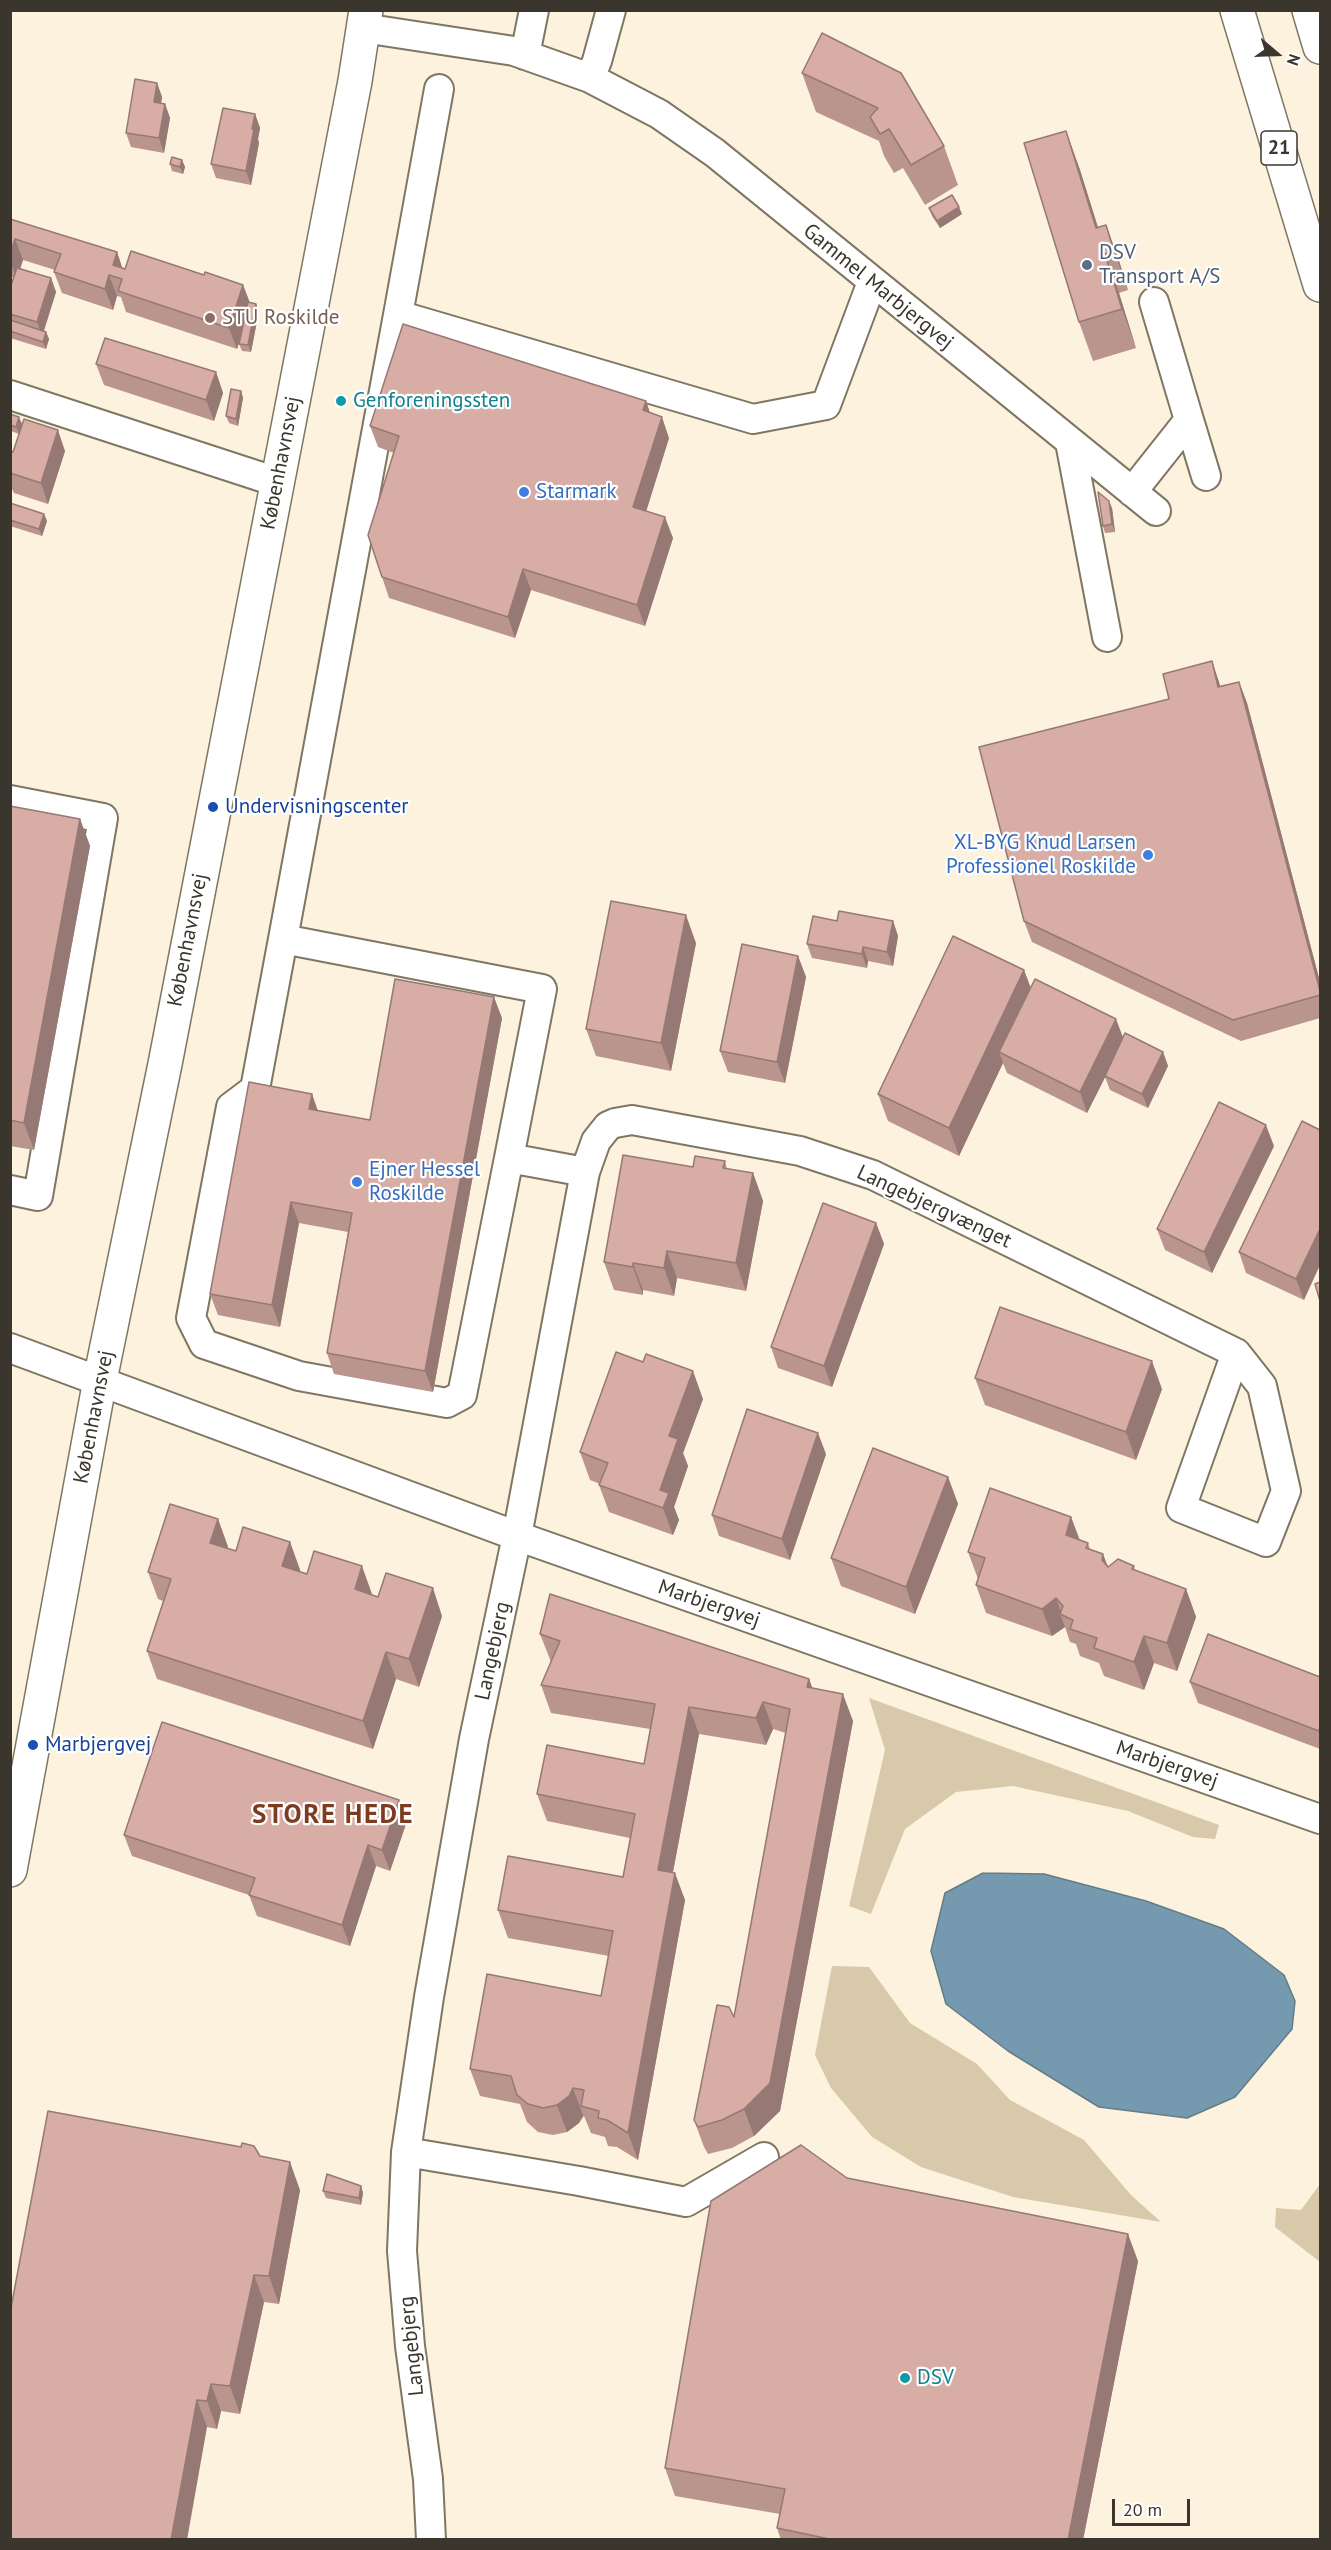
<!DOCTYPE html>
<html>
<head>
<meta charset="utf-8">
<style>
  body { margin:0 }
  #map { position:relative; width:1331px; height:2550px; overflow:hidden; background:#fcf2dd; font-family:"PT Sans",sans-serif }
  canvas { display:block }
  .frame { position:absolute; inset:0; border:12px solid #3a362e; pointer-events:none }
  .north { position:absolute; left:1247px; top:24px; width:60px; height:60px; -webkit-text-stroke:4px #fff; paint-order:stroke; rotate:109deg; font-size:16px; font-weight:700; line-height:24px; text-align:center; color:#3a362e }
  .north::after { content:''; display:block; margin:auto; width:21px; height:27px; background:#3a362e; clip-path:polygon(50% 0,100% 100%,50% 72%,0 100%) }
  .scale { position:absolute; left:1112px; top:2499px; width:78px; height:27px; box-sizing:border-box; border:3px solid #3a362e; border-top:0; padding-left:8px; font-size:18px; line-height:21px; white-space:nowrap; color:#3a362e; -webkit-text-stroke:4px #fff; paint-order:stroke }
</style>
</head>
<body>
<div id="map">
<canvas width="1331" height="2550"></canvas>
<div class="frame"></div>
<div class="north">N</div>
<div class="scale">20 m</div>
</div>
<script>
const ctx = document.querySelector('canvas').getContext('2d');
ctx.lineJoin = 'round';
function fill(path, color) {
  ctx.fillStyle = color;
  ctx.fill(path, 'evenodd');
}
function shape(rows) {
  const path = new Path2D();
  for (const r of rows) {
    path.moveTo(r[0], r[1]);
    for (let i = 2; i < r.length; i += 2) path.lineTo(r[i], r[i + 1]);
  }
  return path;
}
function stroke(path, color, width, dash) {
  ctx.strokeStyle = color;
  ctx.lineWidth = width;
  ctx.lineCap = dash ? 'butt' : 'round';
  ctx.setLineDash(dash || []);
  ctx.stroke(path);
}
function write(font, color, halo, rows, align = 'center') {
  ctx.font = font + ' "PT Sans",sans-serif';
  ctx.lineWidth = 4.5;
  ctx.setLineDash([]);
  ctx.textBaseline = 'middle';
  ctx.strokeStyle = halo;
  ctx.fillStyle = color;
  for (const [text, x, y, turn = 0] of rows) {
    ctx.save();
    ctx.translate(x, y);
    ctx.rotate((+turn || 0) * Math.PI / 180);
    ctx.textAlign = isNaN(turn) ? turn : align;
    if (halo) ctx.strokeText(text, 0, 0);
    ctx.fillText(text, 0, 0);
    ctx.restore();
  }
}
fill(shape([
  [869,1698,1219,1825,1215,1839,1193,1837,1128,1811,1013,1786,956,1792,905,1829,871,1914,849,1906,885,1750],
  [832,1966,869,1967,910,2023,977,2064,1010,2100,1084,2140,1131,2195,1161,2222,1013,2197,921,2167,872,2137,831,2088,815,2055],
  [1320,2184,1320,2262,1275,2227,1276,2208,1301,2210]
]), '#d8c9aa');
const water = shape([
  [983,1873,1044,1874,1146,1901,1224,1929,1284,1975,1295,2001,1292,2029,1235,2097,1187,2118,1099,2107,1008,2051,946,2004,931,1951,945,1893,983,1873]
]);
fill(water, '#759aaf');
stroke(water, '#637c88', 1.5);
const minor = shape([
  [363,28,514,51,590,78,659,114,715,153,1156,511],
  [525,55,534,10],
  [590,78,597,61,611,10],
  [1154,302,1189,420],
  [398,315,439,89],
  [10,395,277,482],
  [1070,442,1107,637],
  [1132,492,1189,420,1206,476],
  [10,800,103,818,38,1196,10,1190],
  [283,939,398,315,753,419,826,405,872,282],
  [509,1158,462,1395,447,1403,299,1376,204,1344,191,1318,231,1107,255,1089,283,939,542,989,509,1158,585,1172],
  [10,1348,517,1536,1320,1819],
  [406,2152,579,2181,686,2202,764,2157],
  [431,2540,428,2479,410,2346,402,2251,406,2152,429,1997,474,1739,517,1536,585,1172,596,1141,608,1126,615,1123,632,1120,800,1151,873,1175,1236,1353,1262,1386,1286,1491,1266,1542,1181,1508,1236,1353]
]);
const major = shape([
  [10,1870,100,1380,165,1064,355,81,366,10]
]);
const highway = shape([
  [1237,10,1320,285],
  [1309,10,1320,47]
]);
stroke(minor, '#7f7663', 32);
stroke(major, '#7f7663', 36);
stroke(highway, '#7f7663', 36);
stroke(minor, '#fff', 28);
stroke(major, '#fff', 33);
stroke(highway, '#fff', 33);
fill(shape([
  [822,33,944,146,958,185,925,205,903,168,894,173,884,156,879,141,816,112,802,73],
  [157,83,162,97,161,103,165,104,170,118,164,153,131,147,126,133],
  [255,114,260,128,258,139,259,143,251,185,216,178,211,164],
  [1066,131,1080,170,1098,227,1106,225,1120,264,1128,290,1119,293,1136,348,1093,361,1079,322],
  [182,160,185,167,183,174,172,171,170,164],
  [929,208,962,214,940,228,932,216],
  [10,219,117,252,122,268,125,269,204,275,243,285,250,303,256,304,259,311,251,352,242,351,239,344,241,336,237,349,126,312,121,297,117,296,113,310,62,293,54,272,55,270,23,260,20,268,51,278,56,292,44,331,46,332,49,339,46,349,10,338,10,288,14,278,10,276],
  [96,364,216,372,223,393,214,421,104,385],
  [241,391,243,398,238,426,229,423,226,416],
  [646,401,650,413,669,438,646,511,673,538,645,626,531,590,515,638,389,598,382,577,394,453,378,447,370,426],
  [10,414,22,424,65,451,48,504,14,493,10,485,10,451,13,452,19,434,11,431,10,436],
  [10,503,44,514,47,521,42,536,10,526],
  [1112,508,1115,532,1105,533,1103,526],
  [1212,661,1220,686,1239,682,1247,703,1320,982,1320,1018,1241,1041,1032,942,1024,921,1169,699],
  [10,806,80,819,90,846,34,1150,10,1146],
  [837,921,893,921,898,936,893,966,868,961,867,968,812,958,807,944],
  [696,943,671,1071,596,1056,586,1029],
  [798,956,806,977,785,1083,728,1072,720,1051],
  [1024,970,1031,988,1123,1038,1163,1052,1168,1066,1148,1108,1110,1090,1105,1077,1087,1113,1007,1073,1003,1063,959,1156,888,1121,878,1094],
  [502,1018,433,1392,334,1374,327,1353,348,1232,299,1223,280,1327,218,1315,210,1294,312,1094,318,1111,370,1120],
  [1302,1121,1304,1300,1246,1273,1239,1252],
  [1274,1146,1212,1273,1165,1250,1157,1229],
  [725,1161,727,1169,753,1173,763,1201,746,1291,677,1278,674,1296,643,1290,643,1295,614,1290,604,1262,693,1167],
  [876,1223,884,1244,832,1387,778,1368,771,1347],
  [643,1362,703,1399,683,1453,688,1466,674,1507,679,1520,673,1535,609,1512,599,1485,600,1484,590,1480,580,1452],
  [975,1378,1162,1389,1136,1460,985,1405],
  [826,1454,790,1560,719,1536,712,1515],
  [948,1477,958,1504,915,1614,841,1586,831,1558],
  [1071,1517,1080,1540,1088,1543,1090,1549,1103,1554,1108,1567,1134,1566,1135,1570,1186,1589,1196,1617,1177,1671,1154,1663,1144,1690,1104,1676,1099,1663,1080,1656,1076,1644,1070,1642,1065,1627,1052,1636,986,1613,976,1585,978,1579,968,1552],
  [218,1519,228,1547,227,1548,236,1551,290,1542,300,1570,299,1572,372,1594,372,1595,442,1616,419,1687,396,1679,373,1749,157,1679,147,1651,163,1601,158,1599,148,1572],
  [540,1634,809,1679,812,1688,853,1721,780,2111,754,2136,732,2148,708,2154,704,2147,694,2120,734,2017,786,1733,773,1729,766,1745,699,1734,673,1872,685,1900,638,2160,617,2147,608,2146,605,2137,591,2133,584,2116,579,2123,567,2132,553,2135,538,2132,527,2122,520,2104,480,2096,470,2069,601,1996,609,1956,508,1938,498,1910,623,1877,630,1838,547,1821,537,1794,644,1764,650,1729,551,1713,541,1685,551,1662],
  [1320,1677,1320,1749,1198,1703,1190,1682],
  [407,1821,390,1871,376,1866,350,1946,257,1916,249,1895,132,1856,124,1835],
  [260,2156,300,2190,279,2304,264,2302,240,2414,221,2411,217,2429,207,2427,10,2540],
  [847,2178,1138,2261,1083,2540,781,2540,777,2528,780,2514,675,2496,665,2468],
  [361,2186,363,2193,361,2205,326,2198,323,2191]
]), '#b9958e');
fill(shape([
  [157,83,162,97,159,116,154,102],
  [165,104,170,118,164,153,159,138],
  [255,114,260,128,258,139,259,143,251,185,246,171,252,129],
  [1066,131,1080,170,1106,254,1096,228],
  [182,160,185,167,183,174,180,167],
  [959,207,962,214,940,228,937,221],
  [1106,225,1120,264,1128,290,1114,251],
  [15,239,23,260,17,279,10,262,10,253],
  [117,252,124,273,113,265],
  [1105,254,1119,293,1136,348,1122,309],
  [109,275,117,296,113,310,105,289],
  [51,278,56,292,42,336,37,322],
  [243,285,251,306,237,349,229,328],
  [256,304,259,311,251,352,248,345],
  [46,332,49,339,46,349,43,342],
  [216,372,223,393,214,421,206,400],
  [241,391,243,398,238,426,236,419],
  [646,401,653,422,643,410],
  [19,417,22,424,19,434,16,427],
  [662,417,669,438,641,528,633,507],
  [58,430,65,451,48,504,41,483],
  [1109,501,1112,508,1115,532,1112,524],
  [44,514,47,521,42,536,39,529],
  [665,517,673,538,645,626,637,605],
  [523,569,531,590,515,638,508,617],
  [1212,661,1219,682,1226,708,1218,687],
  [1239,682,1247,703,1320,982,1320,991],
  [80,819,90,846,34,1150,24,1123],
  [686,915,696,943,671,1071,661,1043],
  [893,921,898,936,893,966,887,952],
  [863,947,868,961,867,968,862,954],
  [798,956,806,977,785,1083,777,1062],
  [1024,970,1034,998,999,1052,1003,1063,959,1156,949,1128],
  [494,997,502,1018,433,1392,425,1371],
  [1116,1019,1124,1040,1087,1113,1080,1092],
  [1163,1052,1168,1066,1148,1108,1142,1094],
  [312,1094,319,1115,309,1109],
  [1266,1125,1274,1146,1212,1273,1204,1252],
  [753,1173,763,1201,746,1291,736,1263],
  [291,1202,299,1223,280,1327,272,1305],
  [876,1223,884,1244,832,1387,824,1366],
  [1320,1229,1320,1265,1304,1300,1296,1279],
  [667,1251,677,1278,674,1296,664,1268],
  [633,1263,643,1290,643,1295,633,1267],
  [1152,1361,1162,1389,1136,1460,1126,1432],
  [693,1371,703,1399,683,1453,688,1466,674,1507,679,1520,673,1535,663,1508,660,1490,669,1436],
  [818,1433,826,1454,790,1560,782,1539],
  [948,1477,958,1504,915,1614,906,1587],
  [1071,1517,1081,1545,1066,1535],
  [218,1519,228,1547,220,1570,210,1543],
  [290,1542,300,1570,292,1594,282,1566],
  [1103,1554,1113,1582,1102,1560],
  [362,1566,372,1594,365,1617,355,1589],
  [433,1588,442,1616,419,1687,409,1659],
  [1186,1589,1196,1617,1177,1671,1167,1643],
  [1056,1598,1062,1615,1060,1614,1065,1627,1052,1636,1042,1609],
  [1144,1636,1154,1663,1144,1690,1134,1662],
  [386,1652,396,1679,373,1749,363,1721],
  [809,1679,819,1706,807,1687],
  [843,1694,853,1721,780,2111,754,2136,744,2109],
  [763,1702,773,1729,766,1745,756,1718],
  [689,1707,699,1734,668,1898,658,1870],
  [399,1800,407,1821,390,1871,382,1850],
  [368,1845,376,1866,350,1946,342,1925],
  [675,1873,685,1900,638,2160,628,2133],
  [573,2088,583,2115,579,2123,567,2132,557,2105],
  [290,2162,300,2190,279,2304,269,2276],
  [361,2186,363,2193,361,2205,359,2198],
  [1128,2234,1138,2261,1083,2540,1068,2540],
  [254,2275,264,2302,240,2414,230,2386],
  [211,2384,221,2411,217,2429,207,2401],
  [197,2400,207,2427,187,2540,171,2540]
]), '#967974');
const building = shape([
  [822,33,901,73,944,146,911,165,889,129,880,134,870,117,878,108,802,73,822,33],
  [135,79,157,83,154,102,165,104,159,138,126,133,135,79],
  [223,108,255,114,252,129,254,129,246,171,211,164,223,108],
  [1066,131,1096,228,1106,225,1114,251,1105,254,1122,309,1079,322,1024,143,1066,131],
  [172,157,182,160,180,167,170,164,172,157],
  [952,195,959,207,937,221,929,208,952,195],
  [10,219,117,252,113,265,125,269,131,251,204,275,205,272,243,285,229,328,118,291,122,279,109,275,105,289,54,272,61,254,15,239,10,253,10,219],
  [17,268,51,278,37,322,10,314,10,288,17,268],
  [248,302,256,304,248,345,239,344,248,302],
  [10,320,46,332,43,342,10,331,10,320],
  [403,324,646,401,643,410,662,417,633,507,665,517,637,605,523,569,508,617,382,577,368,535,399,436,370,426,403,324],
  [105,338,216,372,206,400,96,364,105,338],
  [231,389,241,391,236,419,226,416,231,389],
  [10,414,19,417,16,427,10,425,10,414],
  [24,419,58,430,41,483,10,473,10,451,13,452,24,419],
  [1098,492,1109,501,1112,524,1103,526,1098,492],
  [10,503,44,514,39,529,10,520,10,503],
  [1212,661,1218,687,1239,682,1320,991,1320,995,1233,1020,1024,921,979,747,1169,699,1163,674,1212,661],
  [10,806,80,819,24,1123,10,1120,10,806],
  [611,901,686,915,661,1043,586,1029,611,901],
  [839,911,893,921,887,952,863,947,862,954,807,944,813,916,837,921,839,911],
  [953,936,1024,970,949,1128,878,1094,953,936],
  [742,944,798,956,777,1062,720,1051,742,944],
  [395,979,494,997,425,1371,327,1353,352,1213,291,1202,272,1305,210,1294,249,1082,312,1094,309,1109,370,1120,395,979],
  [1035,979,1116,1019,1080,1092,999,1052,1035,979],
  [1125,1033,1163,1052,1142,1094,1105,1076,1125,1033],
  [1219,1102,1266,1125,1204,1252,1157,1229,1219,1102],
  [1302,1121,1320,1130,1320,1229,1296,1279,1239,1252,1302,1121],
  [623,1155,693,1167,695,1156,725,1161,723,1168,753,1173,736,1263,667,1251,664,1268,633,1263,633,1267,604,1262,623,1155],
  [823,1203,876,1223,824,1366,771,1347,823,1203],
  [1320,1282,1320,1301,1315,1284,1320,1282],
  [1000,1307,1152,1361,1126,1432,975,1378,1000,1307],
  [616,1352,643,1362,646,1354,693,1371,669,1436,678,1439,660,1490,669,1493,663,1508,599,1485,608,1463,580,1452,616,1352],
  [747,1409,818,1433,782,1539,712,1515,747,1409],
  [873,1448,948,1477,906,1587,831,1558,873,1448],
  [990,1488,1071,1517,1066,1535,1088,1543,1086,1548,1103,1554,1102,1560,1108,1567,1118,1559,1134,1566,1132,1569,1186,1589,1167,1643,1144,1636,1134,1662,1094,1648,1097,1638,1070,1629,1073,1620,1060,1614,1063,1606,1056,1598,1042,1609,976,1585,985,1558,968,1552,990,1488],
  [170,1504,218,1519,210,1543,236,1551,243,1527,290,1542,282,1566,307,1574,314,1551,362,1566,355,1589,378,1597,386,1573,433,1588,409,1659,386,1652,363,1721,147,1651,171,1579,148,1572,170,1504],
  [550,1594,809,1679,807,1687,843,1694,770,2083,744,2109,722,2120,698,2127,694,2120,717,2005,729,2007,734,2017,790,1709,763,1702,756,1718,689,1707,658,1870,675,1873,628,2133,607,2120,598,2118,599,2111,581,2106,584,2090,573,2088,569,2096,557,2105,543,2108,528,2104,517,2095,511,2076,470,2069,487,1974,601,1996,613,1931,498,1910,508,1856,623,1877,635,1814,537,1794,547,1745,644,1764,655,1704,541,1685,560,1641,540,1634,550,1594],
  [1208,1634,1320,1677,1320,1726,1319,1731,1190,1682,1208,1634],
  [162,1722,399,1800,382,1850,368,1845,342,1925,249,1895,255,1878,124,1835,162,1722],
  [48,2111,241,2147,242,2143,254,2146,260,2156,290,2162,269,2276,254,2275,230,2386,211,2384,207,2401,197,2400,171,2540,10,2540,10,2313,48,2111],
  [801,2145,847,2178,1128,2234,1068,2540,834,2540,777,2528,785,2489,665,2468,711,2201,801,2145],
  [327,2174,361,2186,359,2198,323,2191,327,2174]
]);
fill(building, '#d7ada5');
stroke(building, '#967974', 1.5);
for (const [x, y, r, color] of [
  [1087,265,6,"#5c6f8a"],
  [210,318,6,"#8d6e63"],
  [341,401,6,"#0f9aa8"],
  [524,492,6,"#3f7fe0"],
  [213,807,6,"#1a4fb4"],
  [1148,855,6,"#3f7fe0"],
  [357,1182,6,"#3f7fe0"],
  [33,1745,6,"#1a4fb4"],
  [905,2378,6,"#0f9aa8"]
]) {
  const dot = new Path2D();
  dot.arc(x, y, r, 0, 2 * Math.PI);
  ctx.fillStyle = color;
  ctx.fill(dot);
  stroke(dot, '#fff', 2);
}
for (const [x, y, w] of [
  [1279,148,36]
]) {
  const box = new Path2D();
  box.roundRect(x - w / 2, y - 17, w, 34, 4.5);
  ctx.fillStyle = '#fff';
  ctx.fill(box);
  stroke(box, '#3a362e', 1.5);
}
write('bold 20px', '#3a362e', null, [
  ["21",1279,148]
]);
write('21px', '#4e5e75', '#fff', [
  ["DSV",1099,253],
  ["Transport A/S",1099,277]
], 'left');
write('21px', '#3a362e', '#fff', [
  ["Gammel Marbjergvej",878,287,39],
  ["Københavnsvej",281,463,-79],
  ["Københavnsvej",188,940,-79],
  ["Langebjergvænget",934,1207,25],
  ["Københavnsvej",94,1417,-79],
  ["Marbjergvej",709,1604,19],
  ["Langebjerg",493,1651,-78],
  ["Marbjergvej",1167,1765,19],
  ["Langebjerg",412,2346,-96]
]);
write('21px', '#785e54', '#fff', [
  ["STU Roskilde",222,318]
], 'left');
write('21px', '#0d838f', '#fff', [
  ["Genforeningssten",353,401],
  ["DSV",917,2378]
], 'left');
write('21px', '#366cbe', '#fff', [
  ["Starmark",536,492],
  ["XL-BYG Knud Larsen",1136,843,"right"],
  ["Professionel Roskilde",1136,867,"right"],
  ["Ejner Hessel",369,1170],
  ["Roskilde",369,1194]
], 'left');
write('21px', '#164399', '#fff', [
  ["Undervisningscenter",225,807],
  ["Marbjergvej",45,1745]
], 'left');
ctx.letterSpacing = '1.5px';
write('bold 27px', '#7d3c20', '#fff', [
  ["STORE HEDE",333,1815]
]);
ctx.letterSpacing = '0px';
</script>
</body>
</html>
